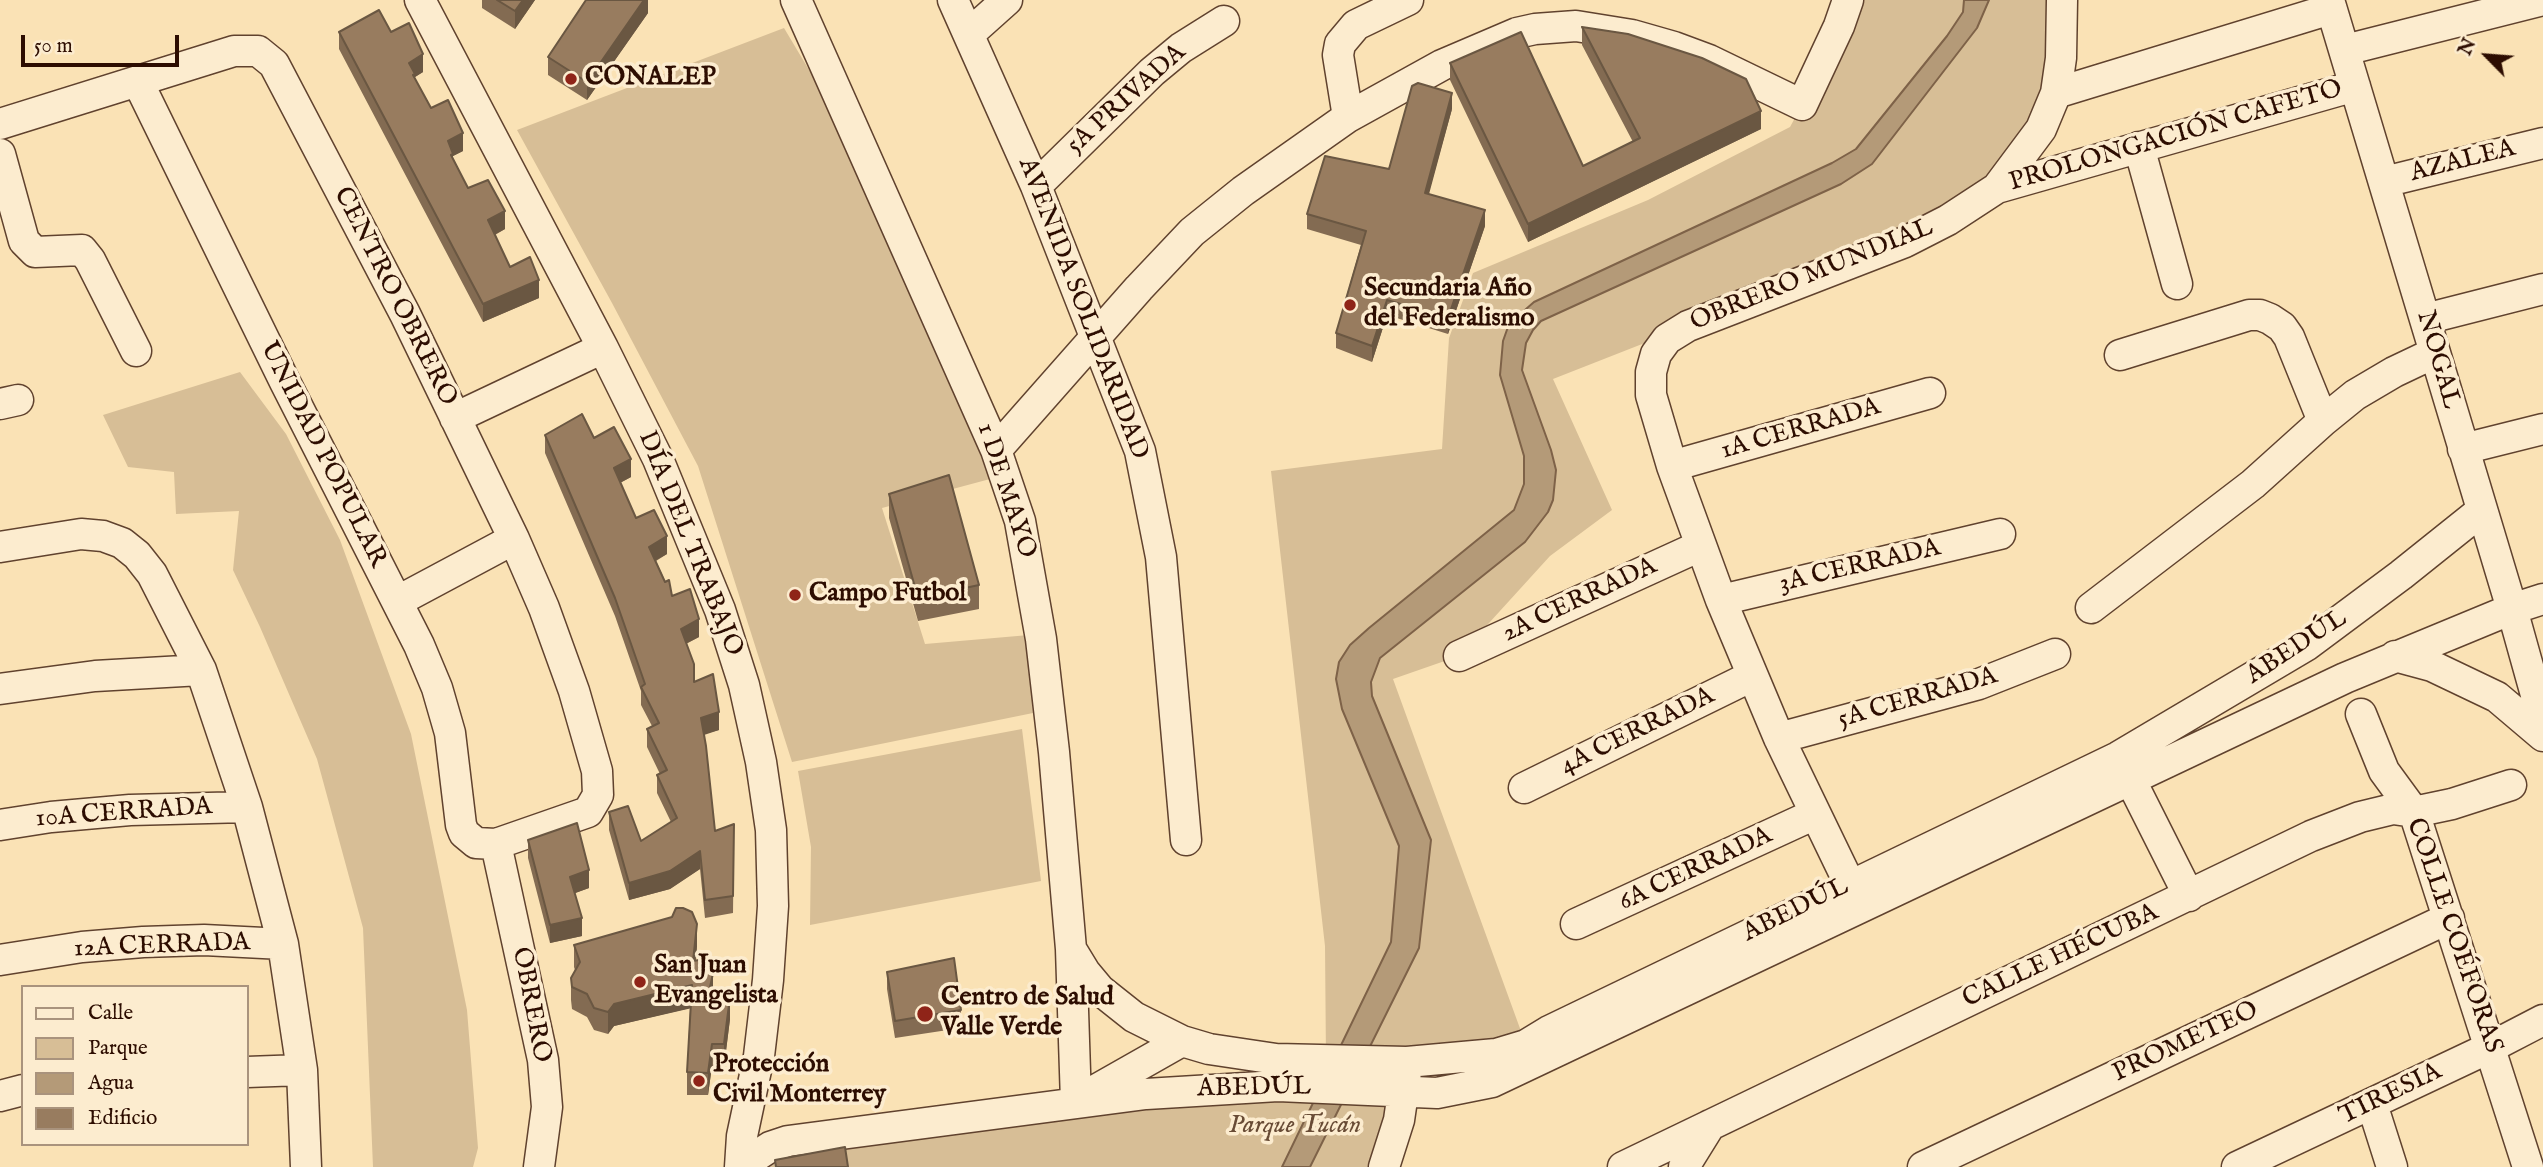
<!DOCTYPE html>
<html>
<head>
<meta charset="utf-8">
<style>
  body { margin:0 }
  #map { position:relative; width:2543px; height:1167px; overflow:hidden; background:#fae2b5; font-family:"IM FELL English",serif }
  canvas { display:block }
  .legend { position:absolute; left:21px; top:985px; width:228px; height:161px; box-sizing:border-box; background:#fceccf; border:2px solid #a9937d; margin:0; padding:9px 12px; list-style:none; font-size:21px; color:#2d0d01 }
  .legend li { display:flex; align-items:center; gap:14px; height:35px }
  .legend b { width:35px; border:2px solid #a9937d }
  .north { position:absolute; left:2452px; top:21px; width:70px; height:70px; -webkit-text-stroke:5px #fceccf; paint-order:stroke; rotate:295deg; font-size:19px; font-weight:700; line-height:28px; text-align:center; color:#2d0d01 }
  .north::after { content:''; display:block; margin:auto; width:24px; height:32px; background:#2d0d01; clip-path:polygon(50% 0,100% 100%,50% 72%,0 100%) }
  .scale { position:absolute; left:21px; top:35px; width:158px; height:32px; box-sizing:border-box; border:4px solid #2d0d01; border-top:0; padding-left:9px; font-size:21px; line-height:24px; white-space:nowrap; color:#2d0d01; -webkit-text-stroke:5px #fceccf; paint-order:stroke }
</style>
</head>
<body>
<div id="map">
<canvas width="2543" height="1167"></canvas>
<ul class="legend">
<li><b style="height:9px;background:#fceccf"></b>Calle</li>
<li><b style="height:19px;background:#d7be96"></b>Parque</li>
<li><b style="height:19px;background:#b49a78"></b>Agua</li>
<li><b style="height:19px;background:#987c5f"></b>Edificio</li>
</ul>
<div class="north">N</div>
<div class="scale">50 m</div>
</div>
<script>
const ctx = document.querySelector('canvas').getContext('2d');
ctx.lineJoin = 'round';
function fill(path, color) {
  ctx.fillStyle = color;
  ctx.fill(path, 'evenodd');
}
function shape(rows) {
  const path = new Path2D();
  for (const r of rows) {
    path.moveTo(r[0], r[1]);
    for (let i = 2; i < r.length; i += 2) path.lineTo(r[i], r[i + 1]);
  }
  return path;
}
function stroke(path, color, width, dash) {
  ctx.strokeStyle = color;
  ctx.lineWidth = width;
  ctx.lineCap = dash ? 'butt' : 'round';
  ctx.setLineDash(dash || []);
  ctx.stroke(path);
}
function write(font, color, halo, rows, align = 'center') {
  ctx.font = font + ' "IM FELL English",serif';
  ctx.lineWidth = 7;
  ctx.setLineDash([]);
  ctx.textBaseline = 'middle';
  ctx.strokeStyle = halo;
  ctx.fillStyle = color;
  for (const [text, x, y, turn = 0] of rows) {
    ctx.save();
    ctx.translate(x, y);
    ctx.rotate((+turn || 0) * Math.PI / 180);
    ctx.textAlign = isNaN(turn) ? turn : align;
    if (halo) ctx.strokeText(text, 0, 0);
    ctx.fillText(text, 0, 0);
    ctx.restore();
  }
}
fill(shape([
  [1848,0,2062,0,2061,58,1997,188,1688,326,1553,379,1612,510,1550,556,1459,656,1393,679,1526,1045,1326,1060,1325,946,1271,471,1442,449,1449,338,1473,273,1648,200,1790,127,1802,105],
  [784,28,867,167,990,479,882,508,925,644,1029,635,1033,713,792,762,698,466,612,303,517,130],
  [240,372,286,434,340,540,411,734,467,1010,478,1148,473,1167,373,1167,363,928,317,759,260,627,233,570,239,511,176,514,174,472,128,467,103,415],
  [1022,729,1041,881,810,925,811,847,798,771],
  [1146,1094,1382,1102,1399,1120,1384,1167,760,1167,788,1141]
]), '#d7be96');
const water = shape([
  [1964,0,1989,0,1977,28,1872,164,1841,184,1541,321,1533,330,1526,343,1522,370,1551,450,1556,470,1553,500,1548,512,1525,542,1380,658,1371,682,1372,696,1431,840,1419,948,1310,1167,1282,1167,1391,942,1399,846,1342,709,1336,679,1339,662,1350,645,1369,628,1514,510,1524,484,1524,456,1500,375,1503,341,1509,324,1534,302,1832,163,1856,149,1947,36,1963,12,1964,0]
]);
fill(water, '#b49a78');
stroke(water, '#7e6248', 2);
const minor = shape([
  [420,0,603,348,658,459,720,610,744,685,761,762,771,830,773,906,768,980,759,1056,742,1136,740,1167],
  [796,0,996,450,1020,521,1041,639,1054,752,1071,949,1076,1102],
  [953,0,1036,186,1140,451,1161,557,1186,840],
  [2329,0,2512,609,2543,720],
  [969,34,1007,0],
  [2345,50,2543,0],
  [2056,93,2331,9],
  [1348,117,1338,55,1340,44,1356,25,1408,0],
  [0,124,234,51,258,51,274,64,405,314,514,539,544,608,574,691,597,771,598,795,588,812,496,844,476,843,464,833,461,825,450,733,437,688,419,645,285,382,138,82],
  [2139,147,2177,284],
  [0,154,24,241,35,252,82,250,90,260,136,351],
  [2384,182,2543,143],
  [1036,186,1152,72,1181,48,1224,21],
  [1997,188,2355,86],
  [2425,319,2543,289],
  [2120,355,2249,315,2260,315,2270,319,2282,327,2289,337,2323,421],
  [0,404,18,400],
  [455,418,603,348],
  [2463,449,2543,429],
  [996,450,1139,288,1192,232,1243,191,1348,117,1442,65,1517,33,1535,29,1576,26,1632,35,1674,47,1709,60,1802,105,1839,26,1848,0],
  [1672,466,1930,393],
  [0,547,81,534,103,536,122,543,137,555,152,574,201,670,247,807,283,944,302,1070,306,1167],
  [1721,600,2000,534],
  [398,601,514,539],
  [2091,608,2253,484,2323,421,2355,395,2394,372,2434,353],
  [1459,656,1700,546],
  [2395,656,2432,666,2497,697,2543,736],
  [0,689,95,676,201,670],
  [2361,714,2384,771,2414,812,2528,1167],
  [1779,738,1979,684,2055,654],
  [2122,763,2189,896],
  [1524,788,1752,676],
  [0,825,51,817,130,810,247,807],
  [496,844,543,1060,547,1107,539,1167],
  [1850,885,1779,738,1721,600,1672,466,1651,395,1651,372,1656,354,1667,339,1688,326,1905,242,1948,220,1997,188,2041,129,2056,93,2061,58,2062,0],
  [1576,924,1815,814],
  [1071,949,1085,972,1100,990,1134,1017,1182,1041,1209,1049,1276,1059,1407,1062,1496,1054,1526,1045,1549,1031,2118,757,2307,645,2401,575,2481,511],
  [0,960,82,947,143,942,204,940,283,944],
  [247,1072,302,1070],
  [0,1096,23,1090],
  [1085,1096,1182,1041],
  [2372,1104,2392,1167],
  [745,1167,753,1158,770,1147,788,1141,1146,1094,1278,1086,1437,1093,1492,1082,2345,678,2512,609,2543,599],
  [1384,1167,1399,1120,1406,1072],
  [1623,1167,2311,836,2360,817,2393,809,2414,812,2452,804,2511,785],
  [1684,1167,1710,1125],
  [1923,1167,2449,918],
  [2237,1167,2491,1047,2543,1020]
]);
stroke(minor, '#60422e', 33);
stroke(minor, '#fceccf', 30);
fill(shape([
  [482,0,535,0,515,29,482,8],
  [648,0,648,13,587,100,548,75,548,57],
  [1582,27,1761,129,1528,242,1450,80,1450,63,1583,166,1633,142,1582,45],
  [339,32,423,72,415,77,415,78,431,108,463,151,453,156,453,159,468,188,505,229,495,235,510,267,539,298,483,322,339,49],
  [1452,109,1428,195,1485,226,1448,334,1387,315,1372,362,1336,348,1336,333,1361,245,1307,229,1307,214,1389,169],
  [545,435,631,477,620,483,636,518,667,554,656,561,672,596,699,637,686,644,694,682,719,730,704,734,715,831,734,824,733,913,705,918,700,869,670,889,629,900,609,830,609,812,641,841,671,822,657,793,657,775,660,774,647,747,647,729,652,726,641,705,641,691,615,616,545,453],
  [889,494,979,585,979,609,918,621,889,518],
  [528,840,589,888,575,893,582,936,550,943,528,858],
  [574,945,697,946,696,961,713,997,730,1019,724,1067,712,1066,708,1095,687,1095,687,1072,690,1008,614,1026,608,1034,594,1030,587,1017,572,1009,571,1000,571,978,575,970,574,967],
  [887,972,961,1010,961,1028,895,1038,887,989]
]), '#836b52');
fill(shape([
  [523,0,535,0,515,29,515,11],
  [644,0,648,0,648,13,587,100,587,82],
  [423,54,423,72,415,77,415,92,409,63],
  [1452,93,1452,109,1425,209,1425,193],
  [1761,111,1761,129,1528,242,1528,224],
  [463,133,463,151,453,156,453,172,448,141],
  [1485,210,1485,226,1448,334,1448,318],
  [505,211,505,229,488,238,488,220],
  [539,280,539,298,483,322,483,304],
  [1387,300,1387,315,1372,362,1372,346],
  [631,459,631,477,614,486,614,468],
  [667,536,667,554,649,564,649,547],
  [699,619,699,637,681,646,681,629],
  [719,712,719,730,701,736,701,718],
  [700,851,700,869,670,889,629,900,629,883],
  [589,870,589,888,570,895,570,877],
  [582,918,582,936,550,943,550,925],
  [697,924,697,946,693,983,693,961],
  [713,973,713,995,708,1019,708,997],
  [692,985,692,1008,614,1026,608,1034,608,1012,614,1004],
  [730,997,730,1019,724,1067,724,1044],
  [712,1044,712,1066,708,1095,708,1073]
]), '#6a5742');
const building = shape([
  [497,0,523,0,515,11,497,0],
  [586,0,644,0,587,82,548,57,586,0],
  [379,10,391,32,409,23,423,54,409,63,415,74,413,75,431,108,448,100,463,133,448,141,453,154,451,155,468,188,488,180,505,211,488,220,510,267,530,257,539,280,483,304,339,32,379,10],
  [1582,27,1628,34,1702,58,1746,79,1761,111,1528,224,1450,63,1521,32,1583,166,1640,138,1582,27],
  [1418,83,1452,93,1425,193,1485,210,1448,318,1387,300,1372,346,1336,333,1366,231,1307,214,1325,156,1389,169,1412,86,1418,83],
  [582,414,594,438,614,427,631,459,614,468,636,518,654,510,667,536,649,547,665,582,669,580,672,596,690,589,699,619,681,629,694,664,694,682,713,674,719,712,701,718,706,746,715,831,734,824,733,896,705,900,700,851,670,871,629,883,609,812,628,806,641,841,677,818,657,775,667,770,647,729,659,723,641,687,645,684,615,598,545,435,582,414],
  [949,475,979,585,918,598,889,494,949,475],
  [577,823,589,870,570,877,582,918,550,925,528,840,577,823],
  [676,908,683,908,692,912,697,924,693,961,705,959,713,973,708,997,730,997,724,1044,712,1044,708,1073,687,1072,692,985,614,1004,608,1012,594,1008,587,994,572,987,571,978,580,962,574,945,672,917,676,908],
  [954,958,961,1010,895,1021,887,972,954,958],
  [845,1147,848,1167,776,1167,775,1160,845,1147]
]);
fill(building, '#987c5f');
stroke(building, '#6a5742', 2);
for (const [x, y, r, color] of [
  [571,79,7,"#8f2418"],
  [1350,305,7,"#8f2418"],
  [795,595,7,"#8f2418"],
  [640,982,7,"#8f2418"],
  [925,1014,9,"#8f2418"],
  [699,1081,7,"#8f2418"]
]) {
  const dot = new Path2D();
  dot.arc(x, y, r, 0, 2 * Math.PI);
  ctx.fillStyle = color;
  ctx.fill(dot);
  stroke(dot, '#fceccf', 2.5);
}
write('bold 26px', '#2d0d01', '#fceccf', [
  ["CONALEP",585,79],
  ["Secundaria Año",1364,290],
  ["del Federalismo",1364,320],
  ["Campo Futbol",809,595],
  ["San Juan",654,967],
  ["Evangelista",654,997],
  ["Centro de Salud",941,999],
  ["Valle Verde",941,1029],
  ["Protección",713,1066],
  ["Civil Monterrey",713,1096]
], 'left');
write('26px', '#2d0d01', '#fceccf', [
  ["5A PRIVADA",1127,100,-42],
  ["PROLONGACIÓN CAFETO",2176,137,-16],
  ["AZALEA",2463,162,-14],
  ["OBRERO MUNDIAL",1812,276,-22],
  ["CENTRO OBRERO",394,297,63],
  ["AVENIDA SOLIDARIDAD",1082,309,69],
  ["NOGAL",2437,360,74],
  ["1A CERRADA",1801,430,-16],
  ["UNIDAD POPULAR",322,455,63],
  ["1 DE MAYO",1005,491,72],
  ["DÍA DEL TRABAJO",689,544,68],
  ["3A CERRADA",1860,567,-13],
  ["2A CERRADA",1580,601,-25],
  ["ABEDÚL",2297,648,-33],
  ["5A CERRADA",1918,699,-16],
  ["4A CERRADA",1638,732,-26],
  ["10A CERRADA",124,814,-4],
  ["6A CERRADA",1696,870,-25],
  ["ABEDÚL",1796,911,-26],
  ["COLLE COÉFORAS",2453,936,71],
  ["12A CERRADA",162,947,-2],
  ["CALLE HÉCUBA",2061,957,-25],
  ["OBRERO",530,1005,79],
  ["PROMETEO",2186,1043,-25],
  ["ABEDÚL",1254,1089,-1],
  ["TIRESIA",2391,1095,-26]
]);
write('italic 26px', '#684b35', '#fceccf', [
  ["Parque Tucán",1295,1127]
]);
</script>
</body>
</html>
